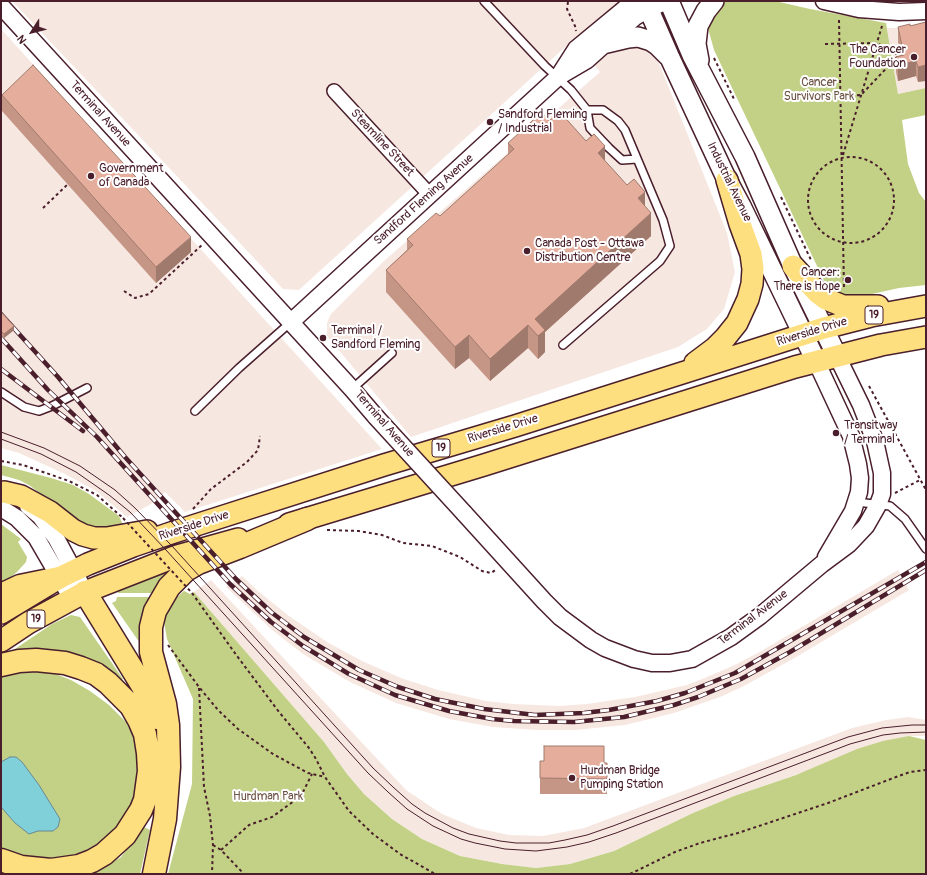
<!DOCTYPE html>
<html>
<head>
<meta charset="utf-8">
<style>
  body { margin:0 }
  #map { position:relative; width:927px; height:875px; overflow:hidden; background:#fff; font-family:Pangolin,sans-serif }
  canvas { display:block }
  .frame { position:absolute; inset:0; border:2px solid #4a1f2b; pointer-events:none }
  .north { position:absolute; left:12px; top:12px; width:40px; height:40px; -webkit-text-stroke:3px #fff; paint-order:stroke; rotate:234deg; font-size:11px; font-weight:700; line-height:16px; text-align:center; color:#4a1f2b }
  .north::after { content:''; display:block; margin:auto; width:14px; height:18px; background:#4a1f2b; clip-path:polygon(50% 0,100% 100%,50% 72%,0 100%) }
</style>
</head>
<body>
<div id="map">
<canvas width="927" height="875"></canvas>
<div class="frame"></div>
<div class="north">N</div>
</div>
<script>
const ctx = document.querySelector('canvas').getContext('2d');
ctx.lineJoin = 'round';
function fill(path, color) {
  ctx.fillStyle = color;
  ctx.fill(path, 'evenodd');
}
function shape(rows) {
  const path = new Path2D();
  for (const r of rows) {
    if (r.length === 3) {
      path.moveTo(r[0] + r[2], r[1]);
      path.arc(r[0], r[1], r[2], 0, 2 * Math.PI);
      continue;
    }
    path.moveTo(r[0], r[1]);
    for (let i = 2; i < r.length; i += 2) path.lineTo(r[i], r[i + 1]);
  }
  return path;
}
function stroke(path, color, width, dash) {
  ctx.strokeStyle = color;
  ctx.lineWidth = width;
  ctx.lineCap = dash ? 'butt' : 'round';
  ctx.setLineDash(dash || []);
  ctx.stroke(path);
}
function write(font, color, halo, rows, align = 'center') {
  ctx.font = font + ' Pangolin,sans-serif';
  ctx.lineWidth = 4;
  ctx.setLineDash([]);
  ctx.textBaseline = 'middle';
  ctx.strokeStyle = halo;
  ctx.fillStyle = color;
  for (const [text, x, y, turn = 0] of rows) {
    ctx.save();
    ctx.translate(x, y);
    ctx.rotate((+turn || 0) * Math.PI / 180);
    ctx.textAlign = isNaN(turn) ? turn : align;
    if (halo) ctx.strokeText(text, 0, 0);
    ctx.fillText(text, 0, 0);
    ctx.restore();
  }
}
fill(shape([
  [12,1,629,1,661,68,727,233,735,272,724,309,707,329,678,347,411,437,327,336,327,323,331,314,384,261,600,72,574,39,299,290,283,289],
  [887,28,926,28,926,88,898,94],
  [1,29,382,449,185,512,165,492,151,504,127,517,96,491,65,474,19,453,1,448],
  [898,570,909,590,791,660,742,687,720,697,674,713,625,725,575,730,537,730,493,727,449,719,396,703,350,682,303,654,272,630,226,587,242,576,258,591,289,616,327,642,362,661,401,678,438,690,486,701,513,704,559,706,587,704,635,697,687,685,707,677,737,664,763,650],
  [211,580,406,790,442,814,476,828,509,835,543,836,584,828,852,728,886,720,909,717,926,720,926,736,909,736,734,796,693,813,614,851,570,864,536,868,502,864,460,856,422,839,392,819,364,794,347,774,324,742,194,592]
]), '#f7e7e1');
fill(shape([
  [723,1,775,1,810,9,886,23,898,94,926,88,926,115,902,120,908,164,919,193,926,202,926,285,899,288,854,298,841,297,828,289,714,50,708,28,709,21],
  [1,465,51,478,73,485,89,494,119,516,123,525,100,528,82,525,29,485,19,480,1,475],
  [1,524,21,539,18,542,27,557,26,562,17,572,1,585],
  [165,569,172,577,158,593,118,593,119,587],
  [184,591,190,594,194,592,324,742,347,774,364,794,392,819,422,839,460,856,502,864,536,868,570,864,614,851,693,813,734,796,796,775,857,749,883,741,909,736,926,740,926,874,168,874,192,784,193,699,167,639,164,622,168,605],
  [117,597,155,597,142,646,112,603,116,601],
  [71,615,80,617,123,679,120,681,9,653,52,624],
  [30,671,53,673,71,680,90,691,109,705,126,722,134,737,138,760,137,783,132,804,122,821,107,839,89,851,58,859,42,859,22,856,1,848,1,674],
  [144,827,150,830,140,874,92,874,121,857]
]), '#c2d186');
const water = shape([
  [10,757,16,757,22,762,39,785,60,819,58,827,53,831,38,831,29,834,15,823,1,807,1,762,10,757]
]);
fill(water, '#7fd0d8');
stroke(water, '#6a8993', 1);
const service = shape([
  [484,1,545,66,571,90,587,110,590,128,609,148,622,160,637,159],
  [563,345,660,261,670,246,663,220,625,130,618,121,603,110,587,110],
  [352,389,392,353],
  [1,392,24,407,39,411,52,406,87,388],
  [195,411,239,368,291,322],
  [857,502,890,506,905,519,926,549]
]);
const minor = shape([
  [334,91,430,195]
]);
const tertiary = shape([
  [824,1,859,9,899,12,926,11],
  [1,6,352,389,376,417],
  [560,74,576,49,634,1],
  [291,322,558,77,587,60,635,17,649,9,667,1],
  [816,361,851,436,858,464,860,478,859,492,853,511,826,557],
  [28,506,40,516,56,538,85,592],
  [1,508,17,518,36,537,72,599],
  [464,513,544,601,560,617,591,640,605,648,634,659,652,663,670,663,692,659,731,637,760,616,822,564,849,544,866,526,878,505,882,494,882,473,875,441,861,405,837,356]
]);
const secondary = shape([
  [645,1,670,58,727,180,741,206,816,361],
  [669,1,692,55,745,157,793,266,837,356],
  [607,43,628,38,638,37,651,41,657,45,668,56],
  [699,60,696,44,698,26,706,11,714,1]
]);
const primary = shape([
  [793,266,818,293,826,299,843,306,878,306],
  [695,363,715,348,725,338,737,323,748,299,752,284,753,269,751,254,740,224,727,180],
  [4,492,21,496,50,512,73,530,83,535,94,538,107,538,147,531],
  [289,524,484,465,795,367,881,345,926,337],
  [1,613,59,578,88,564,133,546,171,533,384,465,515,426,824,328,871,316,926,306],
  [1,641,28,623,85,592,177,556,238,539]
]);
const motorway = shape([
  [85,592,142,685,158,718],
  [1,595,20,586,59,578],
  [1,665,19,661,36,660,65,663,81,668,96,674,108,683,131,706,139,720,145,734,148,753,149,771,145,800,141,810,125,835,104,854,92,861,79,866,51,870,21,867,1,860],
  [154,874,165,819,169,767,168,725,165,704,151,652,151,627,155,611,169,587,186,570,198,563,240,547,307,519]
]);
stroke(service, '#4a1f2b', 10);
stroke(minor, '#4a1f2b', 16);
stroke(tertiary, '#4a1f2b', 19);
stroke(secondary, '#4a1f2b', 22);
stroke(primary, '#4a1f2b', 24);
stroke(motorway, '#4a1f2b', 25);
stroke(shape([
  [568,2,567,9,575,26,576,31],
  [839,20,844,289],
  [714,58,734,99],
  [821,97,861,95,898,56,893,50,876,43,824,44],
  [843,155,882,26],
  [851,200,43],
  [781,197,811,260],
  [43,208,68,184],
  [124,291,135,298,149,294,202,245],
  [869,386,926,490],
  [1,461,23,465,69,481,97,495,123,518],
  [895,493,920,480],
  [193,509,211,489,247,462,258,450,260,436],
  [327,530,359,531,382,535,403,543,432,546,460,557,482,571,491,573,497,569],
  [192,593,237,656,279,712,309,748,316,759,325,777,349,811,373,834,400,854,435,874],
  [168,645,199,687,218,710,238,729,273,754,308,773,325,777],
  [199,688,204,787,210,816,213,845,212,874],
  [213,845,221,850,244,874],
  [221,850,249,825,272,817,301,796,312,774],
  [630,874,675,852,700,843,738,833,828,803,896,777,910,772,926,770]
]), '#4a1f2b', 2, [3, 3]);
stroke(service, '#fff', 7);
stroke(minor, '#fff', 13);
stroke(tertiary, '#fff', 16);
stroke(secondary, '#fff', 19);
stroke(primary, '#fedf80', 21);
stroke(motorway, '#fedf80', 22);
stroke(shape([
  [1,432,44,448,80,466,115,490,135,508,172,546,373,768,393,787,412,804,425,813,453,828,469,834,500,841,516,843,549,843,565,840,587,835,613,826,848,737,882,728,912,725,926,725],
  [1,439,41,454,76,472,109,495,130,512,166,550,368,773,388,792,407,809,433,826,461,839,475,843,505,849,536,851,567,847,589,842,616,833,850,744,883,735,900,733,926,732]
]), '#4a1f2b', 1);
const rail = shape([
  [1,314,58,377,125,457,236,579,271,612,304,637,359,670,398,687,435,699,484,709,535,715,584,713,609,710,657,701,685,693,735,673,926,562],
  [1,338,48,390,97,437,230,584,271,622,303,646,349,674,395,695,449,711,492,719,514,721,574,722,624,717,674,705,698,697,741,679,790,652,926,570],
  [1,369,83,431]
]);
stroke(rail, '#4a1f2b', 4.5);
stroke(rail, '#fff', 3, [9]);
const tertiaryBridge = shape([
  [376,417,464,513]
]);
stroke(tertiaryBridge, '#4a1f2b', 19, []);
stroke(shape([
  [123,518,192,593]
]), '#4a1f2b', 2, [3, 3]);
stroke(tertiaryBridge, '#fff', 16);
fill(shape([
  [926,22,918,82,916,76,898,81,896,72,896,57,901,55,898,42,898,27,910,26],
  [2,95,191,252,156,283,2,111],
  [549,121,605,161,645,206,651,236,545,332,545,352,538,359,528,348,490,381,469,358,455,369,386,292,386,270,407,250,407,239,440,216,508,155,508,143],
  [1,312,14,330,4,338,1,335],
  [540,761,607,763,607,794,540,794]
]), '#c59686');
fill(shape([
  [916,61,916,76,898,81,898,65],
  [926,65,926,81,918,82,918,67],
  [605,146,605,169,598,153],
  [645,192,645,214,638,198],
  [651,213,651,236,545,332,545,352,538,359,538,336,535,319],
  [191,237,191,252,156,283,156,267],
  [528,325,528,348,490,381,490,359],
  [14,326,14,330,4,338,4,334],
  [469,335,469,358,455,369,455,347]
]), '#a07a6d');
const building = shape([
  [926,22,926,65,918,67,916,61,898,65,896,57,904,55,898,27,910,24,910,26,926,22],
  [33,65,191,237,156,267,2,95,33,65],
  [542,112,549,121,560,112,586,141,594,134,605,146,598,153,627,185,634,179,645,192,638,198,651,213,535,319,545,330,538,336,528,325,490,359,469,335,455,347,386,270,413,245,407,239,436,213,440,216,514,149,508,143,542,112],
  [1,312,14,326,4,334,1,331,1,312],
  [544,746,604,746,604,763,607,763,607,779,540,778,540,761,544,761,544,746]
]);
fill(building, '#e5ae9c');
stroke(building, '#a07a6d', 1);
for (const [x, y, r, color] of [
  [914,57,4,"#4a1f2b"],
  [490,122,4,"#4a1f2b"],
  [91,176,4,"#4a1f2b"],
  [527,251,4,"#4a1f2b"],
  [848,280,4,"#4a1f2b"],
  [323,338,4,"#4a1f2b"],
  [836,433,4,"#4a1f2b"],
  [572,778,4,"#4a1f2b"]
]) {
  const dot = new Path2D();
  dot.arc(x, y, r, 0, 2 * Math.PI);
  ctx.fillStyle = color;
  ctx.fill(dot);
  stroke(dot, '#fff', 1.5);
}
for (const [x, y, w] of [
  [874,315,18],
  [441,448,18],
  [36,619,18]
]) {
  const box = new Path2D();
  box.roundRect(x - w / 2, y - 9, w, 18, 3);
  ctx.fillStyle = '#fff';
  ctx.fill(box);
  stroke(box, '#4a1f2b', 1);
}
write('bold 11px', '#4a1f2b', null, [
  ["19",874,315],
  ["19",441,448],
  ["19",36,619]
]);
write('12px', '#4a1f2b', '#fff', [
  ["The Cancer",906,50,"right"],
  ["Foundation",906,64,"right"],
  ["Sandford Fleming",498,115],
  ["/ Industrial",498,129],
  ["Government",99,169],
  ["of Canada",99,183],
  ["Canada Post - Ottawa",535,244],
  ["Distribution Centre",535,258],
  ["Cancer:",840,273,"right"],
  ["There is Hope",840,287,"right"],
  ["Terminal /",331,331],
  ["Sandford Fleming",331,345],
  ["Transitway",844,426],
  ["/ Terminal",844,440],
  ["Hurdman Bridge",580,771],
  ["Pumping Station",580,785]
], 'left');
write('12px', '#6e5446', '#fff', [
  ["Cancer",819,83],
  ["Survivors Park",819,97],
  ["Hurdman Park",268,797]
]);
write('12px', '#4a1f2b', '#fff', [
  ["Terminal Avenue",100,114,48],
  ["Steamline Street",382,143,47],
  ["Industrial Avenue",729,182,64],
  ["Sandford Fleming Avenue",424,200,-42],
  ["Riverside Drive",812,332,-17],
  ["Terminal Avenue",384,424,49],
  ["Riverside Drive",503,429,-17],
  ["Riverside Drive",194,526,-18],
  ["Terminal Avenue",753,618,-37]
]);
</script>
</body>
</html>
